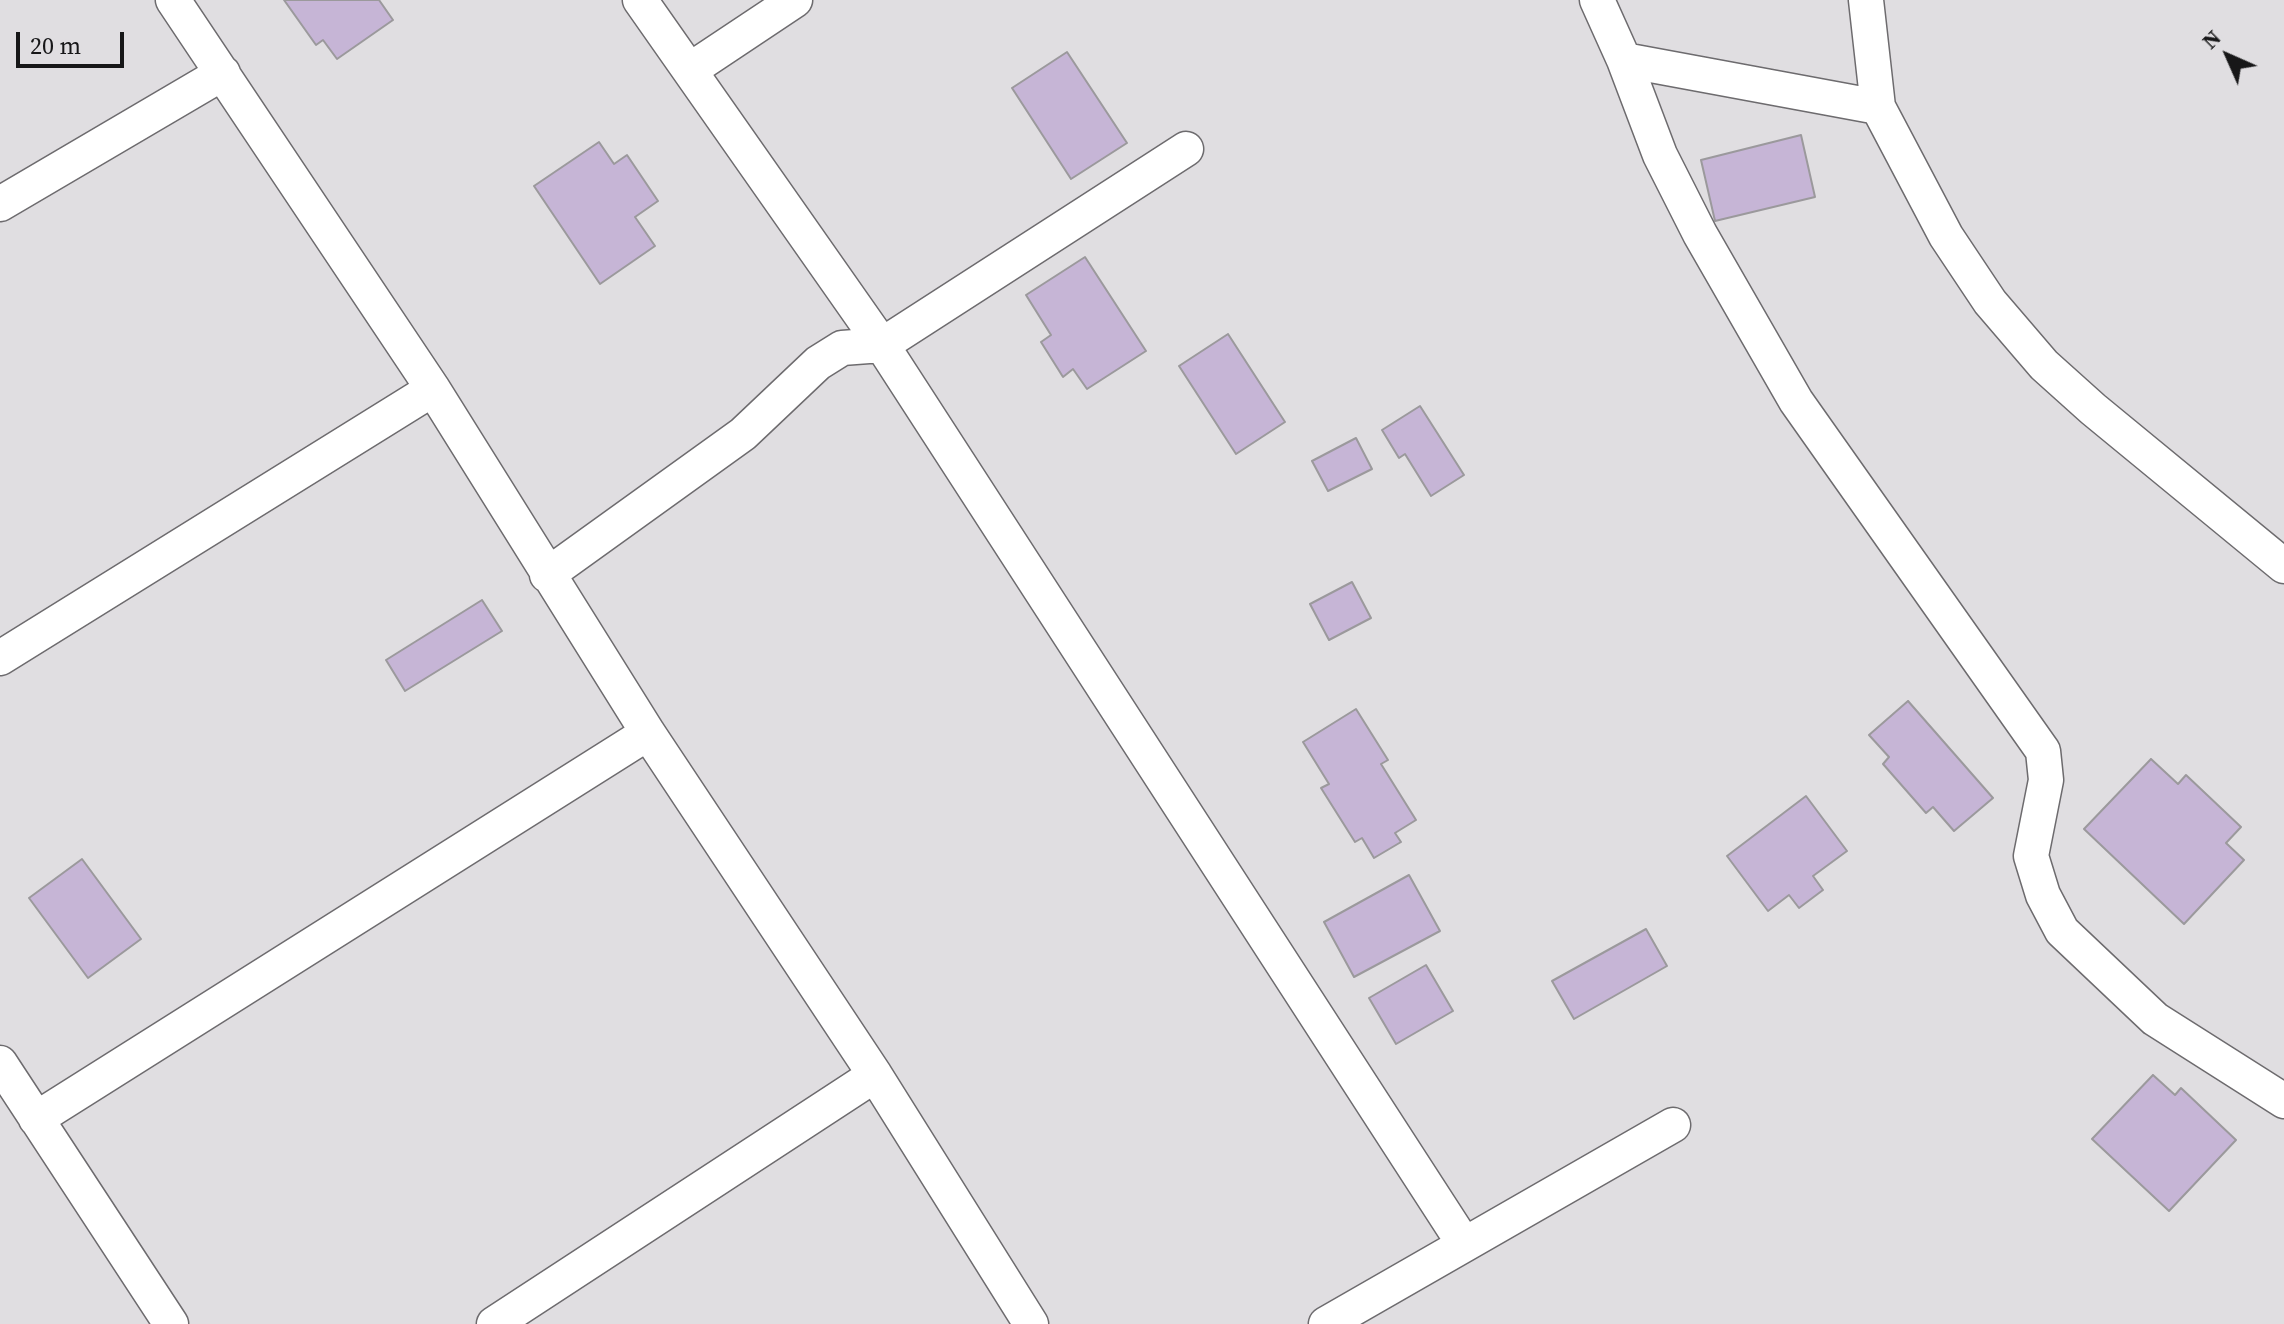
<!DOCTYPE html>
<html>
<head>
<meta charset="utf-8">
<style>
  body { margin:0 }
  #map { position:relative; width:2284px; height:1324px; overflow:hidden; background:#e0dee1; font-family:"Source Serif 4",serif }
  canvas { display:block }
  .north { position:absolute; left:2188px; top:16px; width:80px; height:80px; -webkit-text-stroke:6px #e0dee1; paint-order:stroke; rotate:315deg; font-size:22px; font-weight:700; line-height:32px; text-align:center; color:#171718 }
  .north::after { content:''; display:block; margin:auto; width:28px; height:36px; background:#171718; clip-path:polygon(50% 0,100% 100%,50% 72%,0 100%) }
  .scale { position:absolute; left:16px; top:32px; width:108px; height:36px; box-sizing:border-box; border:4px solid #171718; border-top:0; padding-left:10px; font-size:24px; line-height:28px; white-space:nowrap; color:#171718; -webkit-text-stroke:6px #e0dee1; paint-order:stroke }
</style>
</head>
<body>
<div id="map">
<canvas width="2284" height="1324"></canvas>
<div class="north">N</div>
<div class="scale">20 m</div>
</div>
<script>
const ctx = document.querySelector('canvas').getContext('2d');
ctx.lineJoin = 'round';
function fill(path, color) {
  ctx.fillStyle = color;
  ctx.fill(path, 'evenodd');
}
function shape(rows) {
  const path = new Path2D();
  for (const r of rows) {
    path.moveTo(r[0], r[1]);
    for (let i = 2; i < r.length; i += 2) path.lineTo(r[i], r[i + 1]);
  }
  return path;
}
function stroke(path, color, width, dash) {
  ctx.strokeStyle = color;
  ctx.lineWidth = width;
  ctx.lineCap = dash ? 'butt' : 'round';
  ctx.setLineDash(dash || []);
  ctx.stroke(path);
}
const building = shape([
  [284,0,379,0,393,20,337,59,323,40,316,45,284,0],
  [1067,52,1127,143,1071,179,1012,88,1067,52],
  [1801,135,1815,197,1715,221,1701,160,1801,135],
  [599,142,614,164,627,155,658,201,635,217,655,246,600,284,534,186,599,142],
  [1085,257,1146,351,1087,389,1073,369,1063,377,1041,342,1051,335,1026,295,1085,257],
  [1228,334,1285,422,1236,454,1179,366,1228,334],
  [1420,406,1464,475,1431,496,1405,454,1399,458,1382,430,1420,406],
  [1356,438,1372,469,1328,491,1312,461,1356,438],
  [1352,582,1371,618,1329,640,1310,604,1352,582],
  [482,600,502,631,405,691,386,660,482,600],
  [1908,701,1993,798,1954,831,1933,807,1926,813,1883,764,1889,757,1869,735,1908,701],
  [1356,709,1388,760,1381,764,1416,820,1395,833,1401,842,1374,858,1362,838,1355,842,1321,788,1329,784,1303,742,1356,709],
  [2151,759,2178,784,2186,775,2241,827,2226,843,2244,860,2184,924,2084,829,2151,759],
  [1806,796,1847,851,1813,876,1823,890,1799,908,1789,895,1768,911,1727,856,1806,796],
  [82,859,141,939,88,978,29,898,82,859],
  [1409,875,1440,931,1354,977,1324,922,1409,875],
  [1646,929,1667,966,1574,1019,1552,981,1646,929],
  [1426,965,1453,1011,1396,1044,1369,998,1426,965],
  [2153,1075,2175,1095,2181,1088,2236,1140,2169,1211,2092,1139,2153,1075]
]);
fill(building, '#c6b5d6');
stroke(building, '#9b999c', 2);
const minor = shape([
  [173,0,433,389,648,733,875,1075,1031,1324],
  [640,0,882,345,1464,1244],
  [1597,0,1624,60,1660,155,1700,234,1796,401,2043,751,2046,780,2031,856,2043,895,2062,931,2155,1019,2284,1101],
  [1866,0,1878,107,1946,236,1990,302,2044,365,2093,409,2284,566],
  [1624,60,1878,107],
  [690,70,795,0],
  [0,204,223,73],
  [547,575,743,434,818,363,842,348,882,345,1186,149],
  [0,658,433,389],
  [0,1063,171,1324],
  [36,1119,648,733],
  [494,1324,875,1075],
  [1326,1324,1673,1125]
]);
stroke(minor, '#6d6b6e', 37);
stroke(minor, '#fff', 34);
</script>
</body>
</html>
